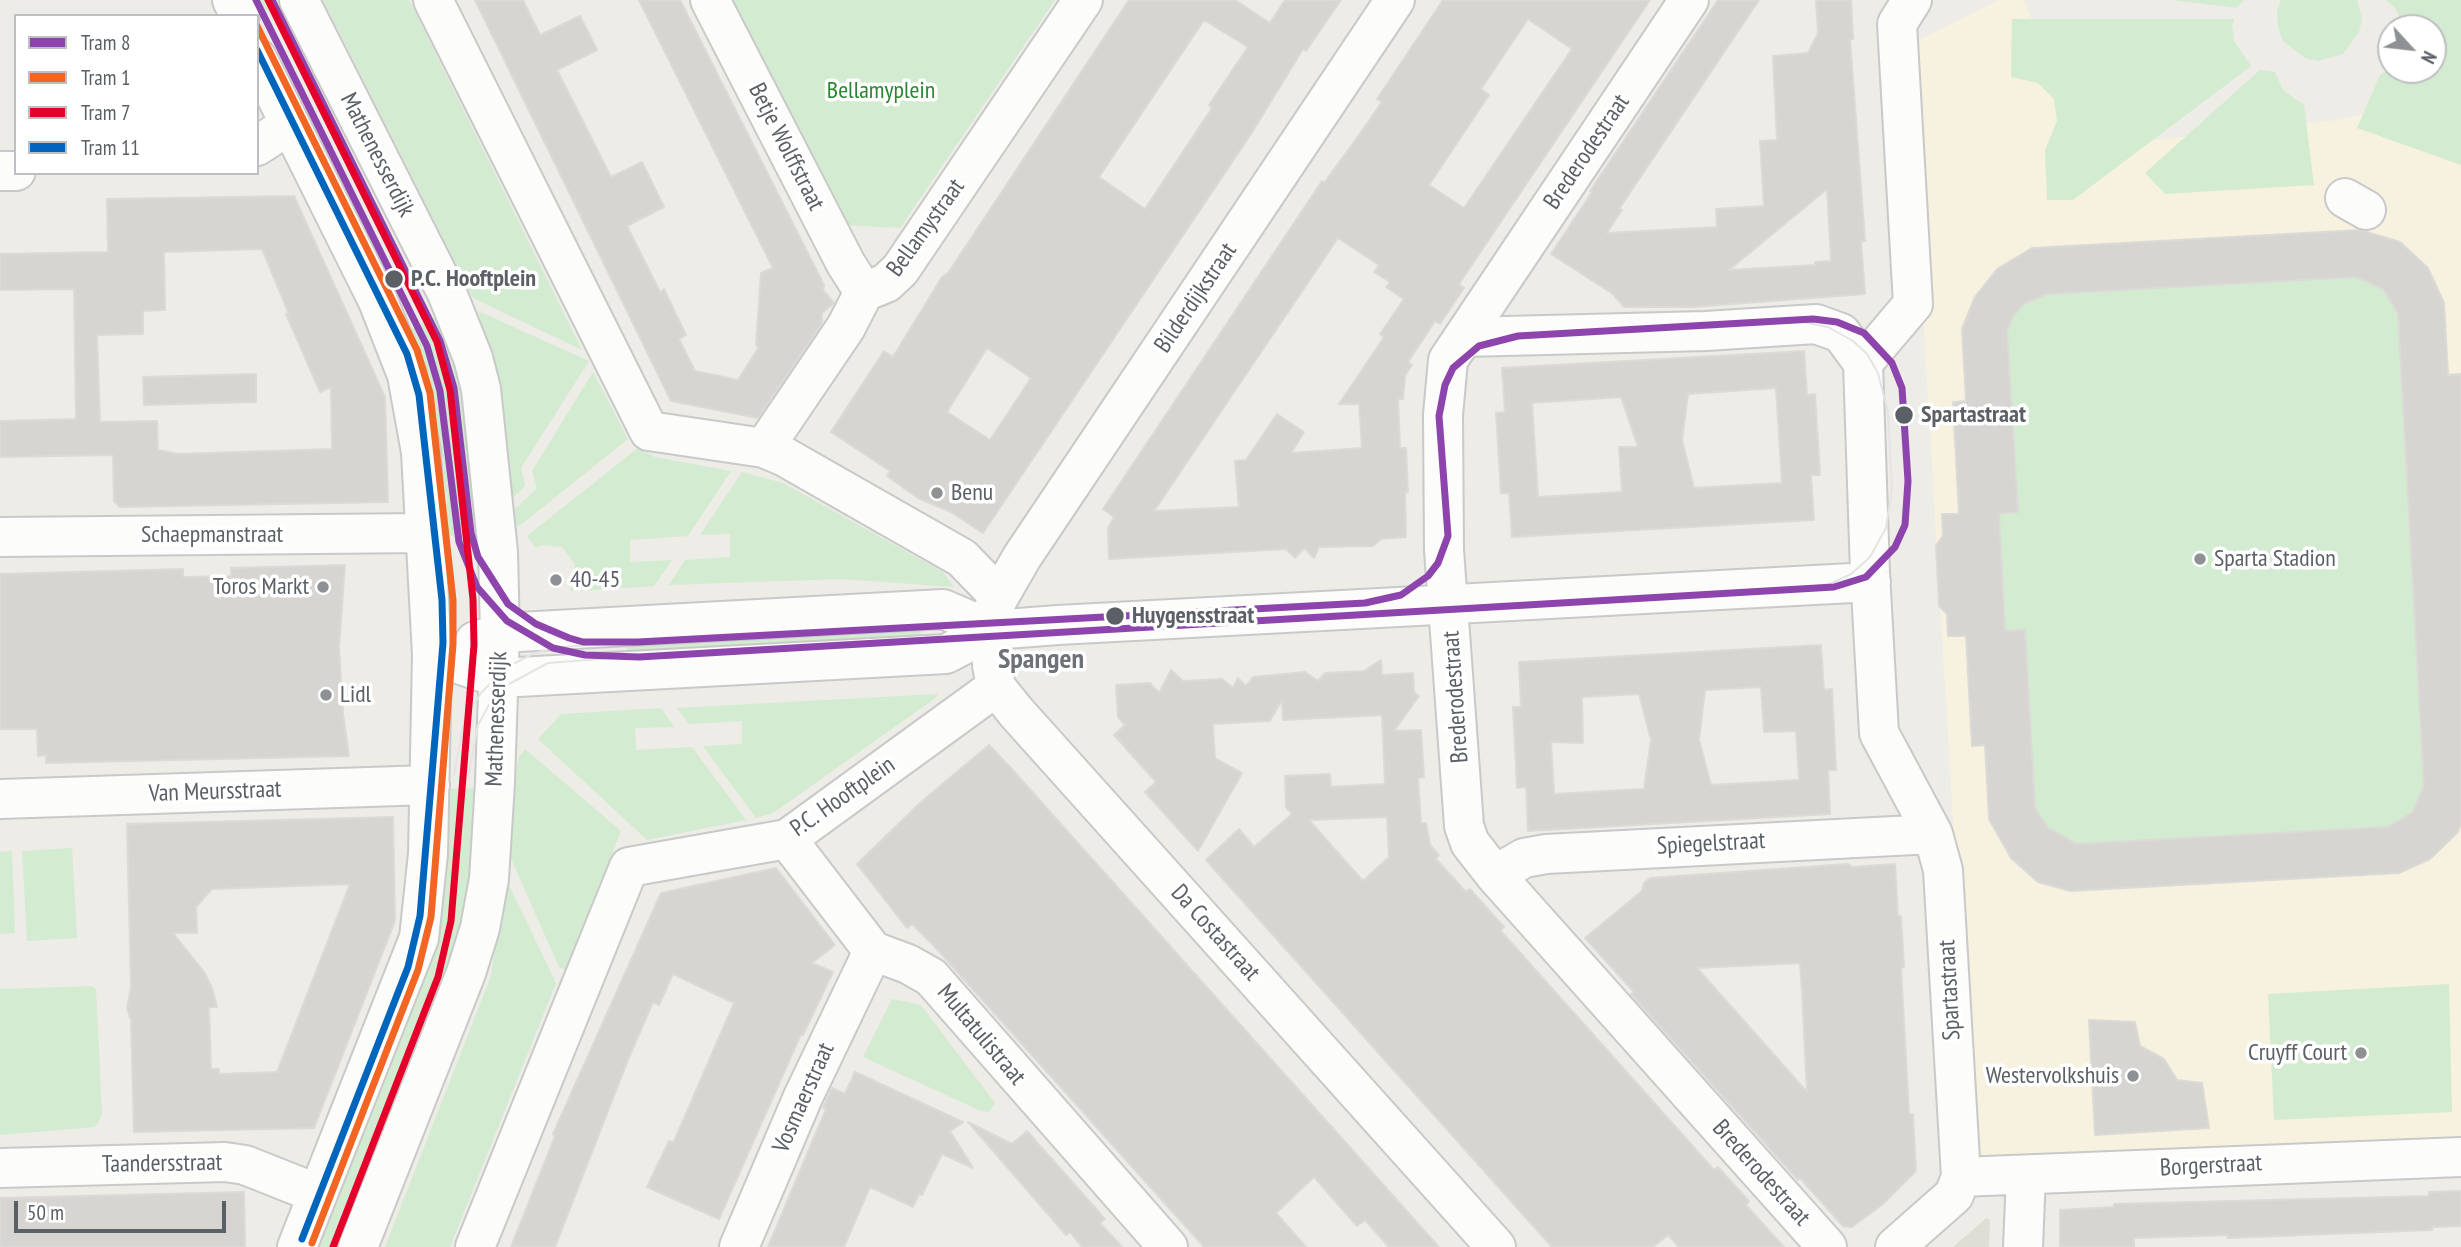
<!DOCTYPE html>
<html>
<head>
<meta charset="utf-8">
<style>
  body { margin:0 }
  #map { position:relative; width:2461px; height:1247px; overflow:hidden; background:#edece6; font-family:"PT Sans Narrow",sans-serif }
  canvas { display:block }
  .legend { position:absolute; left:14px; top:14px; width:245px; height:161px; box-sizing:border-box; background:#fff; border:2px solid #bdbfc2; margin:0; padding:9px 12px; list-style:none; font-size:21px; color:#5b6066 }
  .legend li { display:flex; align-items:center; gap:14px; height:35px }
  .legend b { width:35px; border:2px solid #bdbfc2 }
  .north { position:absolute; left:2377px; top:14px; width:70px; height:70px; box-sizing:border-box; background:#fff; border:2px solid #bdbfc2; border-radius:50%; rotate:117deg; font-size:19px; font-weight:700; line-height:28px; text-align:center; color:#5b6066 }
  .north::after { content:''; display:block; margin:auto; width:24px; height:32px; background:#8e9193; clip-path:polygon(50% 0,100% 100%,50% 72%,0 100%) }
  .scale { position:absolute; left:14px; top:1201px; width:212px; height:32px; box-sizing:border-box; border:4px solid #5b6066; border-top:0; padding-left:9px; font-size:21px; line-height:24px; white-space:nowrap; color:#5b6066; -webkit-text-stroke:5px #fff; paint-order:stroke }
</style>
</head>
<body>
<div id="map">
<canvas width="2461" height="1247"></canvas>
<ul class="legend">
<li><b style="height:9px;background:#8e44ad"></b>Tram 8</li>
<li><b style="height:9px;background:#f26522"></b>Tram 1</li>
<li><b style="height:9px;background:#e4002b"></b>Tram 7</li>
<li><b style="height:9px;background:#0065bd"></b>Tram 11</li>
</ul>
<div class="north">N</div>
<div class="scale">50 m</div>
</div>
<script>
const ctx = document.querySelector('canvas').getContext('2d');
ctx.lineJoin = 'round';
function fill(path, color) {
  ctx.fillStyle = color;
  ctx.fill(path, 'evenodd');
}
function shape(rows) {
  const path = new Path2D();
  for (const r of rows) {
    path.moveTo(r[0], r[1]);
    for (let i = 2; i < r.length; i += 2) path.lineTo(r[i], r[i + 1]);
  }
  return path;
}
function stroke(path, color, width, dash) {
  ctx.strokeStyle = color;
  ctx.lineWidth = width;
  ctx.lineCap = dash ? 'butt' : 'round';
  ctx.setLineDash(dash || []);
  ctx.stroke(path);
}
function write(font, color, halo, rows, align = 'center') {
  ctx.font = font + ' "PT Sans Narrow",sans-serif';
  ctx.lineWidth = 7;
  ctx.setLineDash([]);
  ctx.textBaseline = 'middle';
  ctx.strokeStyle = halo;
  ctx.fillStyle = color;
  for (const [text, x, y, turn = 0] of rows) {
    ctx.save();
    ctx.translate(x, y);
    ctx.rotate((+turn || 0) * Math.PI / 180);
    ctx.textAlign = isNaN(turn) ? turn : align;
    if (halo) ctx.strokeText(text, 0, 0);
    ctx.fillText(text, 0, 0);
    ctx.restore();
  }
}
fill(shape([
  [1999,0,2024,0,2082,148,2337,120,2364,114,2461,156,2461,1140,1977,1160,1972,1141,1907,46]
]), '#f7f2df');
fill(shape([
  [1986,1218,1990,1220,1989,1247,1953,1247]
]), '#dfded6');
fill(shape([
  [242,0,288,0,256,16],
  [323,0,409,0,582,350,473,298],
  [731,0,1055,0,900,228,845,225],
  [2172,0,2244,0,2237,8],
  [2281,0,2357,0,2362,19,2359,32,2343,54,2318,61,2305,58,2283,41,2278,27,2277,12],
  [2386,0,2461,0,2461,165,2357,128,2380,75,2391,67,2391,70,2433,70,2433,28,2404,28,2396,9],
  [2012,19,2234,19,2232,25,2234,41,2251,66,2073,200,2047,200,2045,150,2057,121,2054,99,2038,83,2011,77],
  [2260,70,2275,72,2283,90,2304,105,2314,185,2165,194,2145,173],
  [2364,230,2400,242,2428,268,2444,301,2448,374,2461,374,2461,823,2458,832,2430,859,2399,873,2069,891,2038,882,2011,858,1989,818,1985,746,1972,746,1966,633,1952,636,1948,633,1947,614,1939,606,1938,595,1944,588,1943,563,1936,556,1936,545,1943,536,1942,518,1945,514,1959,517,1966,402,1962,328,1975,297,1997,269,2030,249],
  [478,311,589,361,521,468,525,486,508,503,492,358],
  [446,312,459,342,486,532,438,537,435,506,447,504,447,492,433,492,431,463,443,462,442,451,431,452,402,333],
  [593,372,628,439,518,527,510,514,537,488,532,471],
  [638,448,655,457,731,471,688,536,630,540,630,562,672,560,654,586,582,591,578,587,571,592,570,589,575,585,569,578,573,575,575,564,562,547,542,545,536,548,527,536],
  [742,472,783,483,943,572,954,587,841,579,669,585,685,560,730,557,730,534,700,535],
  [921,629,920,647,628,662,626,637],
  [937,694,937,697,773,813,756,818,703,746,742,744,742,721,689,724,677,708],
  [661,708,674,727,635,728,636,750,692,747,746,820,647,840,538,739,561,714],
  [525,749,621,831,565,970,559,967,509,854,518,759],
  [486,788,486,797,474,796,472,809,485,810,479,890,349,1247,309,1247,423,955,441,789],
  [72,848,77,938,27,941,22,851],
  [12,851,15,933,0,934,0,852],
  [505,877,556,983,450,1247,385,1247,491,976],
  [2449,984,2452,1112,2274,1120,2268,994],
  [93,986,96,989,102,1115,95,1127,0,1135,0,989],
  [892,999,921,1005,995,1103,989,1112,981,1111,863,1057]
]), '#d3ebd0');
const building = shape([
  [475,0,523,0,540,35,580,16,597,50,557,70,611,177,642,162,664,207,627,226,660,292,664,289,686,335,679,339,695,371,738,380,759,347,756,345,761,273,773,268,639,0,680,0,824,285,823,290,834,303,822,313,822,323,758,418,671,401,475,0],
  [1129,0,1235,0,1270,23,1285,0,1341,0,1306,51,1303,49,1251,134,983,533,951,512,918,498,887,476,890,471,831,432,884,351,893,357,942,277,948,273,1129,0],
  [1204,20,1248,47,1209,105,1212,108,1145,209,1099,177,1204,20],
  [987,348,1031,378,990,440,947,412,987,348],
  [1443,0,1650,0,1459,284,1464,288,1440,324,1435,321,1408,362,1412,365,1405,376,1403,399,1398,399,1400,448,1406,448,1408,492,1405,492,1406,537,1381,539,1373,546,1319,547,1314,558,1304,548,1295,558,1286,549,1109,559,1108,528,1114,517,1103,509,1322,181,1324,183,1359,135,1382,102,1377,99,1443,0],
  [1528,19,1572,49,1464,208,1429,185,1489,95,1481,89,1528,19],
  [1338,238,1379,265,1374,272,1390,282,1386,287,1404,299,1380,334,1384,337,1339,404,1359,404,1362,448,1291,453,1304,432,1277,414,1246,460,1235,461,1239,507,1154,511,1338,238],
  [1718,0,1759,0,1619,209,1622,210,1607,233,1717,227,1716,209,1764,206,1760,141,1777,140,1773,56,1808,53,1818,33,1816,0,1851,0,1853,39,1850,39,1865,241,1861,241,1865,294,1692,307,1624,307,1613,294,1551,254,1592,192,1590,191,1718,0],
  [1827,189,1831,261,1815,262,1815,265,1729,270,1827,189],
  [294,196,385,397,388,502,120,507,114,501,113,455,0,457,0,421,76,419,74,289,0,290,0,254,108,252,107,199,294,196],
  [262,249,289,314,286,314,320,392,331,387,332,449,178,454,158,450,157,421,100,422,97,335,143,334,143,311,165,310,164,252,262,249],
  [2360,230,2400,242,2428,268,2444,303,2448,375,2461,374,2461,823,2458,832,2430,859,2399,873,2070,891,2038,882,2011,858,1989,819,1985,745,1972,746,1966,636,1948,636,1947,614,1939,606,1936,545,1943,536,1942,514,1959,514,1953,402,1966,401,1962,329,1975,297,1997,269,2032,248,2360,230],
  [2356,277,2383,289,2398,313,2424,785,2413,812,2388,827,2077,844,2048,828,2035,808,2025,630,2005,631,1999,514,2018,512,2007,331,2013,316,2025,303,2047,294,2356,277],
  [1804,351,1807,395,1815,394,1820,475,1811,475,1814,520,1512,537,1509,493,1501,493,1496,413,1505,412,1502,368,1804,351],
  [1776,388,1782,483,1694,488,1682,440,1688,394,1776,388],
  [1621,397,1638,447,1619,447,1622,492,1538,497,1532,403,1621,397],
  [256,374,256,402,144,405,143,377,256,374],
  [345,565,339,647,343,714,349,756,46,763,46,755,38,756,37,729,0,729,0,574,183,569,183,577,231,576,231,568,345,565],
  [1821,645,1824,690,1832,689,1836,770,1828,770,1830,814,1528,831,1526,787,1517,788,1513,707,1521,707,1519,662,1821,645],
  [1761,687,1764,732,1796,731,1799,780,1711,785,1699,740,1705,690,1761,687],
  [1639,694,1651,740,1644,789,1554,794,1551,742,1583,743,1582,697,1639,694],
  [1381,660,1382,675,1413,673,1414,692,1419,696,1394,731,1421,730,1424,777,1418,778,1421,823,1426,823,1430,845,1439,855,1436,859,1466,892,1470,889,1504,927,1500,930,1714,1170,1718,1167,1749,1201,1746,1205,1784,1247,1679,1247,1668,1235,1653,1247,1552,1247,1206,860,1239,829,1254,847,1292,814,1286,807,1285,776,1330,774,1331,787,1385,784,1382,715,1283,720,1282,700,1270,721,1213,724,1215,758,1242,773,1198,851,1145,792,1156,782,1114,735,1125,725,1118,717,1116,685,1150,683,1159,693,1171,670,1183,681,1222,679,1233,688,1238,678,1246,686,1253,677,1305,672,1318,681,1325,673,1364,671,1381,660],
  [1387,817,1389,857,1363,881,1309,820,1387,817],
  [989,745,1010,767,1439,1247,1389,1247,1365,1220,1357,1226,1314,1177,1276,1213,1306,1247,1204,1247,934,946,912,924,907,928,857,864,921,802,989,745],
  [393,817,395,921,314,1128,134,1132,131,1020,127,1009,131,986,127,824,393,817],
  [350,884,277,1072,219,1074,219,1069,211,1069,209,1007,217,1007,212,988,204,972,173,933,197,933,196,907,212,889,350,884],
  [1848,864,1853,867,1895,864,1898,916,1901,916,1904,967,1901,968,1909,1114,1913,1114,1916,1171,1883,1204,1852,1227,1843,1226,1800,1178,1798,1180,1631,994,1634,992,1585,938,1642,891,1644,883,1650,878,1848,864],
  [1800,963,1802,992,1807,1092,1697,968,1800,963],
  [776,868,835,945,812,963,833,972,803,1035,801,1034,719,1219,647,1187,669,1141,673,1142,675,1139,734,1003,673,974,659,1005,653,1002,628,1060,555,1247,511,1247,555,1136,553,1134,661,893,776,868],
  [2089,1020,2135,1022,2140,1046,2164,1059,2177,1080,2202,1083,2209,1128,2095,1135,2089,1020],
  [855,1072,963,1122,950,1131,973,1168,942,1154,922,1195,919,1194,913,1207,870,1187,844,1247,768,1247,826,1109,823,1108,832,1088,845,1094,855,1072],
  [968,1122,1012,1144,1027,1131,1105,1219,1100,1223,1122,1247,1082,1247,1070,1232,1066,1235,968,1122],
  [2461,1191,2461,1226,2432,1227,2432,1230,2228,1238,2228,1235,2134,1238,2134,1247,2060,1247,2060,1210,2114,1207,2114,1204,2429,1196,2429,1192,2461,1191],
  [244,1192,245,1247,0,1247,0,1198,244,1192]
]);
fill(building, '#d6d5d1');
stroke(building, '#dcdad6', 2);
const minor = shape([
  [232,0,240,16],
  [299,0,447,293,473,358,481,389,498,552,500,633,495,782,489,879,480,928,466,973,358,1247],
  [433,0,649,431,764,448,785,457,962,558,999,596],
  [710,0,846,264,864,292],
  [1395,0,1022,557,995,604,992,622,992,665,996,687,1016,712,1496,1247],
  [1689,0,1448,360,1443,415,1444,550,1464,826,1470,843,1495,875,1827,1247],
  [257,58,378,301,407,375,421,452,432,655,428,854,419,938,297,1247],
  [257,146,289,125],
  [0,171,16,171],
  [2345,198,2366,210],
  [1465,337,1706,331,1816,324,1841,333,1863,363],
  [764,448,846,327,864,292,886,283,900,270,1083,0],
  [0,537,423,533],
  [475,641,500,633,943,609,992,630],
  [432,655,499,678,946,654,992,630,1058,625,1871,582],
  [0,799,430,785],
  [787,839,873,951,908,964,931,977,1168,1247],
  [1495,875,1524,858,1546,854,1933,834],
  [0,1168,225,1162,245,1165,318,1194],
  [1961,1177,2461,1157],
  [475,1247,629,867,787,839,996,687],
  [739,1247,803,1097,873,951],
  [1895,1247,1954,1195,1961,1177,1943,870,1933,834,1879,733,1870,573,1863,363,1913,304,1897,24,1912,0],
  [2023,1247,2026,1175]
]);
stroke(minor, '#c8c9c8', 42);
stroke(minor, '#fcfcfb', 38);
stroke(shape([
  [1793,320,1828,327,1853,341,1867,354,1878,373,1888,412,1892,489,1886,528,1870,557,1851,574,1830,584,1797,589],
  [454,775,464,721,481,693,504,669,532,654,553,648,626,642],
  [468,778,478,725,489,705,509,684,548,663,627,657]
]), '#e3e4e3', 2);
stroke(shape([
  [256,0,427,346,440,391,459,542,477,587,507,621,553,648,585,655,639,657,1834,587,1866,577,1895,547,1905,525,1908,481,1902,388,1892,363,1864,333,1837,322,1813,319,1518,336,1479,346,1453,368,1445,385,1439,416,1448,536,1438,563,1428,576,1401,595,1365,603,638,642,583,642,569,638,536,624,508,604,478,557,471,533,454,388,440,341,272,0]
]), '#8e44ad', 7);
stroke(shape([
  [257,26,417,350,430,393,453,600,453,644,431,917,418,970,312,1243]
]), '#f26522', 7);
stroke(shape([
  [268,0,437,342,450,390,473,599,474,645,451,921,438,977,333,1247]
]), '#e4002b', 7);
stroke(shape([
  [257,50,407,354,419,395,442,600,443,643,420,916,408,967,302,1239]
]), '#0065bd', 7);
for (const [x, y, r, color] of [
  [394,279,10,"#5b6066"],
  [1904,415,10,"#5b6066"],
  [937,493,7,"#8e9193"],
  [2200,559,7,"#8e9193"],
  [556,580,7,"#8e9193"],
  [323,587,7,"#8e9193"],
  [1115,616,10,"#5b6066"],
  [326,695,7,"#8e9193"],
  [2361,1053,7,"#8e9193"],
  [2133,1076,7,"#8e9193"]
]) {
  const dot = new Path2D();
  dot.arc(x, y, r, 0, 2 * Math.PI);
  ctx.fillStyle = color;
  ctx.fill(dot);
  stroke(dot, '#fff', 2.5);
}
write('24px', '#2b8531', '#fff', [
  ["Bellamyplein",881,91]
]);
write('24px', '#5b6066', '#fff', [
  ["Betje Wolffstraat",786,147,63],
  ["Brederodestraat",1587,152,-56],
  ["Mathenesserdijk",377,155,63],
  ["Bellamystraat",926,228,-54],
  ["Bilderdijkstraat",1196,298,-56],
  ["Schaepmanstraat",212,535],
  ["Brederodestraat",1456,697,-94],
  ["Mathenesserdijk",497,719,-88],
  ["Van Meursstraat",215,792,-2],
  ["P.C. Hooftplein",843,797,-35],
  ["Spiegelstraat",1711,844,-3],
  ["Da Costastraat",1215,933,48],
  ["Spartastraat",1950,990,-93],
  ["Multatulistraat",981,1035,50],
  ["Vosmaerstraat",804,1098,-66],
  ["Taandersstraat",162,1164,-1],
  ["Borgerstraat",2211,1166,-3],
  ["Brederodestraat",1761,1173,48]
]);
write('bold 24px', '#5b6066', '#fff', [
  ["P.C. Hooftplein",411,279],
  ["Spartastraat",1921,415],
  ["Huygensstraat",1132,616]
], 'left');
write('24px', '#5b6066', '#fff', [
  ["Benu",951,493],
  ["Sparta Stadion",2214,559],
  ["40-45",570,580],
  ["Toros Markt",309,587,"right"],
  ["Lidl",340,695],
  ["Cruyff Court",2347,1053,"right"],
  ["Westervolkshuis",2119,1076,"right"]
], 'left');
write('bold 28px', '#6c7278', '#fff', [
  ["Spangen",1041,660]
]);
</script>
</body>
</html>
